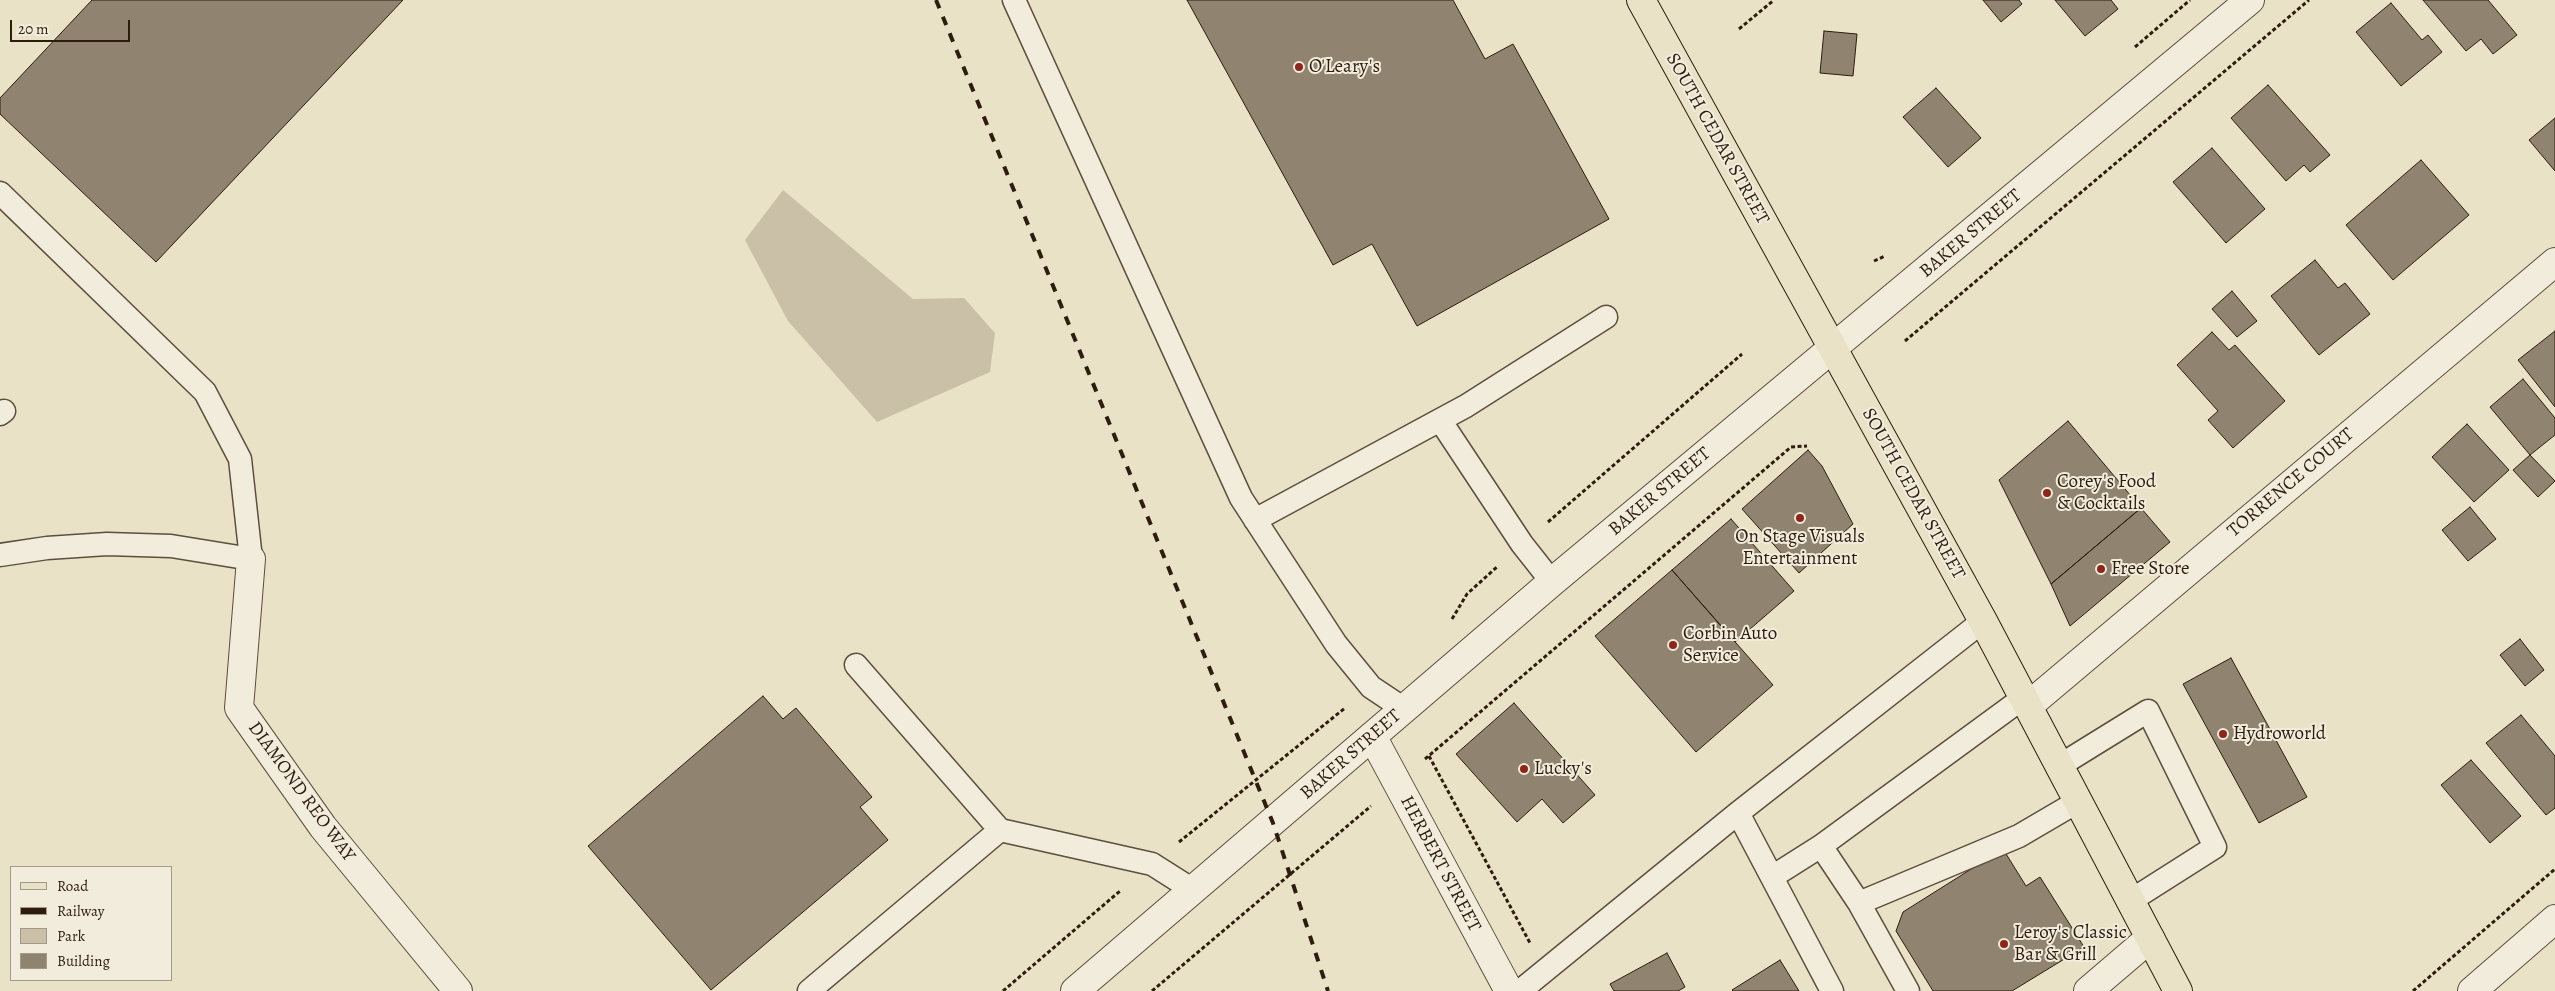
<!DOCTYPE html>
<html>
<head>
<meta charset="utf-8">
<style>
  body { margin:0 }
  #map { position:relative; width:2555px; height:991px; overflow:hidden; background:#eae2c7; font-family:Alegreya,serif }
  canvas { display:block }
  .legend { position:absolute; left:10px; top:866px; width:162px; height:115px; box-sizing:border-box; background:#f1ecdb; border:1px solid #a39989; margin:0; padding:6px 9px; list-style:none; font-size:15px; color:#2e1c0f }
  .legend li { display:flex; align-items:center; gap:10px; height:25px }
  .legend b { width:25px; border:1px solid #a39989 }
  .scale { position:absolute; left:10px; top:20px; width:120px; height:22px; box-sizing:border-box; border:2px solid #2e1c0f; border-top:0; padding-left:6px; font-size:15px; line-height:18px; white-space:nowrap; color:#2e1c0f; -webkit-text-stroke:4px #f1ecdb; paint-order:stroke }
</style>
</head>
<body>
<div id="map">
<canvas width="2555" height="991"></canvas>
<ul class="legend">
<li><b style="height:6px;background:#eae2c7"></b>Road</li>
<li><b style="height:6px;background:#2e1c0f"></b>Railway</li>
<li><b style="height:14px;background:#cac0a8"></b>Park</li>
<li><b style="height:14px;background:#90836f"></b>Building</li>
</ul>
<div class="scale">20 m</div>
</div>
<script>
const ctx = document.querySelector('canvas').getContext('2d');
ctx.lineJoin = 'round';
function fill(path, color) {
  ctx.fillStyle = color;
  ctx.fill(path, 'evenodd');
}
function shape(rows) {
  const path = new Path2D();
  for (const r of rows) {
    path.moveTo(r[0], r[1]);
    for (let i = 2; i < r.length; i += 2) path.lineTo(r[i], r[i + 1]);
  }
  return path;
}
function stroke(path, color, width, dash) {
  ctx.strokeStyle = color;
  ctx.lineWidth = width;
  ctx.lineCap = dash ? 'butt' : 'round';
  ctx.setLineDash(dash || []);
  ctx.stroke(path);
}
function write(font, color, halo, rows, align = 'center') {
  ctx.font = font + ' Alegreya,serif';
  ctx.lineWidth = 4;
  ctx.setLineDash([]);
  ctx.textBaseline = 'middle';
  ctx.strokeStyle = halo;
  ctx.fillStyle = color;
  for (const [text, x, y, turn = 0] of rows) {
    ctx.save();
    ctx.translate(x, y);
    ctx.rotate((+turn || 0) * Math.PI / 180);
    ctx.textAlign = isNaN(turn) ? turn : align;
    if (halo) ctx.strokeText(text, 0, 0);
    ctx.fillText(text, 0, 0);
    ctx.restore();
  }
}
fill(shape([
  [783,190,913,299,964,298,995,333,990,372,877,422,788,321,745,240]
]), '#cac0a8');
const building = shape([
  [92,0,403,0,156,262,0,114,0,98,92,0],
  [1187,0,1453,0,1485,59,1513,44,1609,219,1417,326,1372,244,1333,265,1187,0],
  [1983,0,2019,0,2022,4,2001,22,1983,0],
  [2055,0,2111,0,2118,9,2085,36,2055,0],
  [2423,0,2488,0,2517,35,2493,54,2481,39,2466,51,2423,0],
  [2391,3,2422,40,2428,35,2442,52,2401,86,2356,32,2391,3],
  [1824,31,1857,34,1853,76,1820,73,1824,31],
  [2268,85,2330,155,2310,172,2304,165,2286,181,2231,118,2268,85],
  [1936,88,1981,138,1948,167,1903,117,1936,88],
  [2555,118,2555,171,2529,140,2555,118],
  [2212,148,2265,209,2226,243,2173,182,2212,148],
  [2421,160,2469,215,2393,280,2346,225,2421,160],
  [2315,260,2338,288,2345,283,2370,314,2319,355,2271,296,2315,260],
  [2232,291,2257,321,2237,337,2212,309,2232,291],
  [2555,331,2555,407,2518,360,2555,331],
  [2212,332,2229,350,2235,345,2285,401,2233,448,2208,420,2218,411,2177,365,2212,332],
  [2523,379,2555,418,2555,435,2530,455,2490,407,2523,379],
  [2068,421,2141,508,2051,584,1999,480,2068,421],
  [2467,424,2509,470,2474,502,2432,457,2467,424],
  [1808,450,1822,466,1853,524,1799,573,1742,509,1808,450],
  [2530,455,2555,481,2538,497,2513,470,2530,455],
  [2470,507,2496,539,2468,561,2442,530,2470,507],
  [2141,508,2170,542,2070,626,2051,584,2141,508],
  [1731,519,1794,591,1735,642,1672,570,1731,519],
  [1672,570,1773,685,1696,752,1595,636,1672,570],
  [2520,639,2544,670,2525,686,2500,655,2520,639],
  [2231,658,2307,797,2259,823,2183,684,2231,658],
  [763,696,783,719,796,708,872,797,860,807,888,840,711,990,588,846,763,696],
  [1514,703,1595,795,1563,823,1542,799,1517,822,1456,754,1514,703],
  [2521,715,2555,756,2555,808,2546,815,2486,743,2521,715],
  [2471,760,2521,816,2490,843,2441,785,2471,760],
  [2003,849,2026,886,2040,877,2084,947,2012,991,1933,991,1896,931,1903,912,2003,849],
  [1667,953,1685,987,1678,991,1614,991,1610,984,1667,953],
  [1780,960,1799,991,1733,991,1732,990,1780,960]
]);
fill(building, '#90836f');
stroke(building, '#2e1c0f', 1);
const service = shape([
  [1014,0,1241,498,1336,644,1371,687,1404,709],
  [0,193,205,392,240,459,251,559,171,546,107,544,47,548,0,555],
  [0,414,4,411],
  [1440,420,1522,544,1552,582],
  [1255,520,1466,406,1606,317],
  [856,665,1000,830,1152,864,1193,890],
  [2059,766,2148,711,2215,847,2130,901],
  [1738,813,1832,991],
  [1821,846,1859,903,1908,991],
  [1772,877,1821,846,2023,698],
  [1859,903,2019,836,2077,802],
  [809,991,1000,830],
  [1520,991,1738,813,1983,621]
]);
const minor = shape([
  [251,559,239,708,323,827,458,991],
  [2028,706,2555,262],
  [1372,736,1509,991],
  [1075,991,1552,582,2250,0],
  [2088,991,2150,938],
  [2472,991,2555,919]
]);
const primary = shape([
  [1641,0,1983,621,2178,991]
]);
stroke(service, '#5d4e3d', 25);
stroke(minor, '#5d4e3d', 30);
stroke(primary, '#2e1c0f', 30);
stroke(shape([
  [1739,29,1774,0],
  [2135,47,2190,0],
  [1874,261,1885,256],
  [1905,341,2309,0],
  [1548,522,1742,354],
  [1452,619,1467,594,1498,566],
  [1429,756,1530,943],
  [1425,759,1791,447,1807,446],
  [1179,842,1345,708],
  [1003,991,1120,891],
  [1152,991,1371,806],
  [2413,991,2555,869]
]), '#2e1c0f', 3, [4, 2.5]);
stroke(service, '#f1ecdb', 22);
stroke(minor, '#f1ecdb', 28);
stroke(primary, '#eae2c7', 28);
stroke(shape([
  [936,0,1273,823,1328,991]
]), '#2e1c0f', 4, [9, 9]);
for (const [x, y, r, color] of [
  [1299,67,5,"#8f2418"],
  [2047,493,5,"#8f2418"],
  [1800,518,5,"#8f2418"],
  [2101,569,5,"#8f2418"],
  [1673,645,5,"#8f2418"],
  [2223,734,5,"#8f2418"],
  [1524,769,5,"#8f2418"],
  [2004,944,5,"#8f2418"]
]) {
  const dot = new Path2D();
  dot.arc(x, y, r, 0, 2 * Math.PI);
  ctx.fillStyle = color;
  ctx.fill(dot);
  stroke(dot, '#f1ecdb', 2);
}
write('19px', '#2e1c0f', '#f1ecdb', [
  ["O'Leary's",1309,67],
  ["Corey's Food",2057,482],
  ["& Cocktails",2057,504],
  ["On Stage Visuals",1800,537,"center"],
  ["Entertainment",1800,559,"center"],
  ["Free Store",2111,569],
  ["Corbin Auto",1683,634],
  ["Service",1683,656],
  ["Hydroworld",2233,734],
  ["Lucky's",1534,769],
  ["Leroy's Classic",2014,933],
  ["Bar & Grill",2014,955]
], 'left');
write('19px', '#2e1c0f', '#f1ecdb', [
  ["SOUTH CEDAR STREET",1717,139,61],
  ["BAKER STREET",1971,234,-40],
  ["TORRENCE COURT",2291,483,-40],
  ["BAKER STREET",1660,492,-40],
  ["SOUTH CEDAR STREET",1913,494,61],
  ["BAKER STREET",1351,755,-41],
  ["DIAMOND REO WAY",301,792,54],
  ["HERBERT STREET",1440,864,62]
]);
</script>
</body>
</html>
